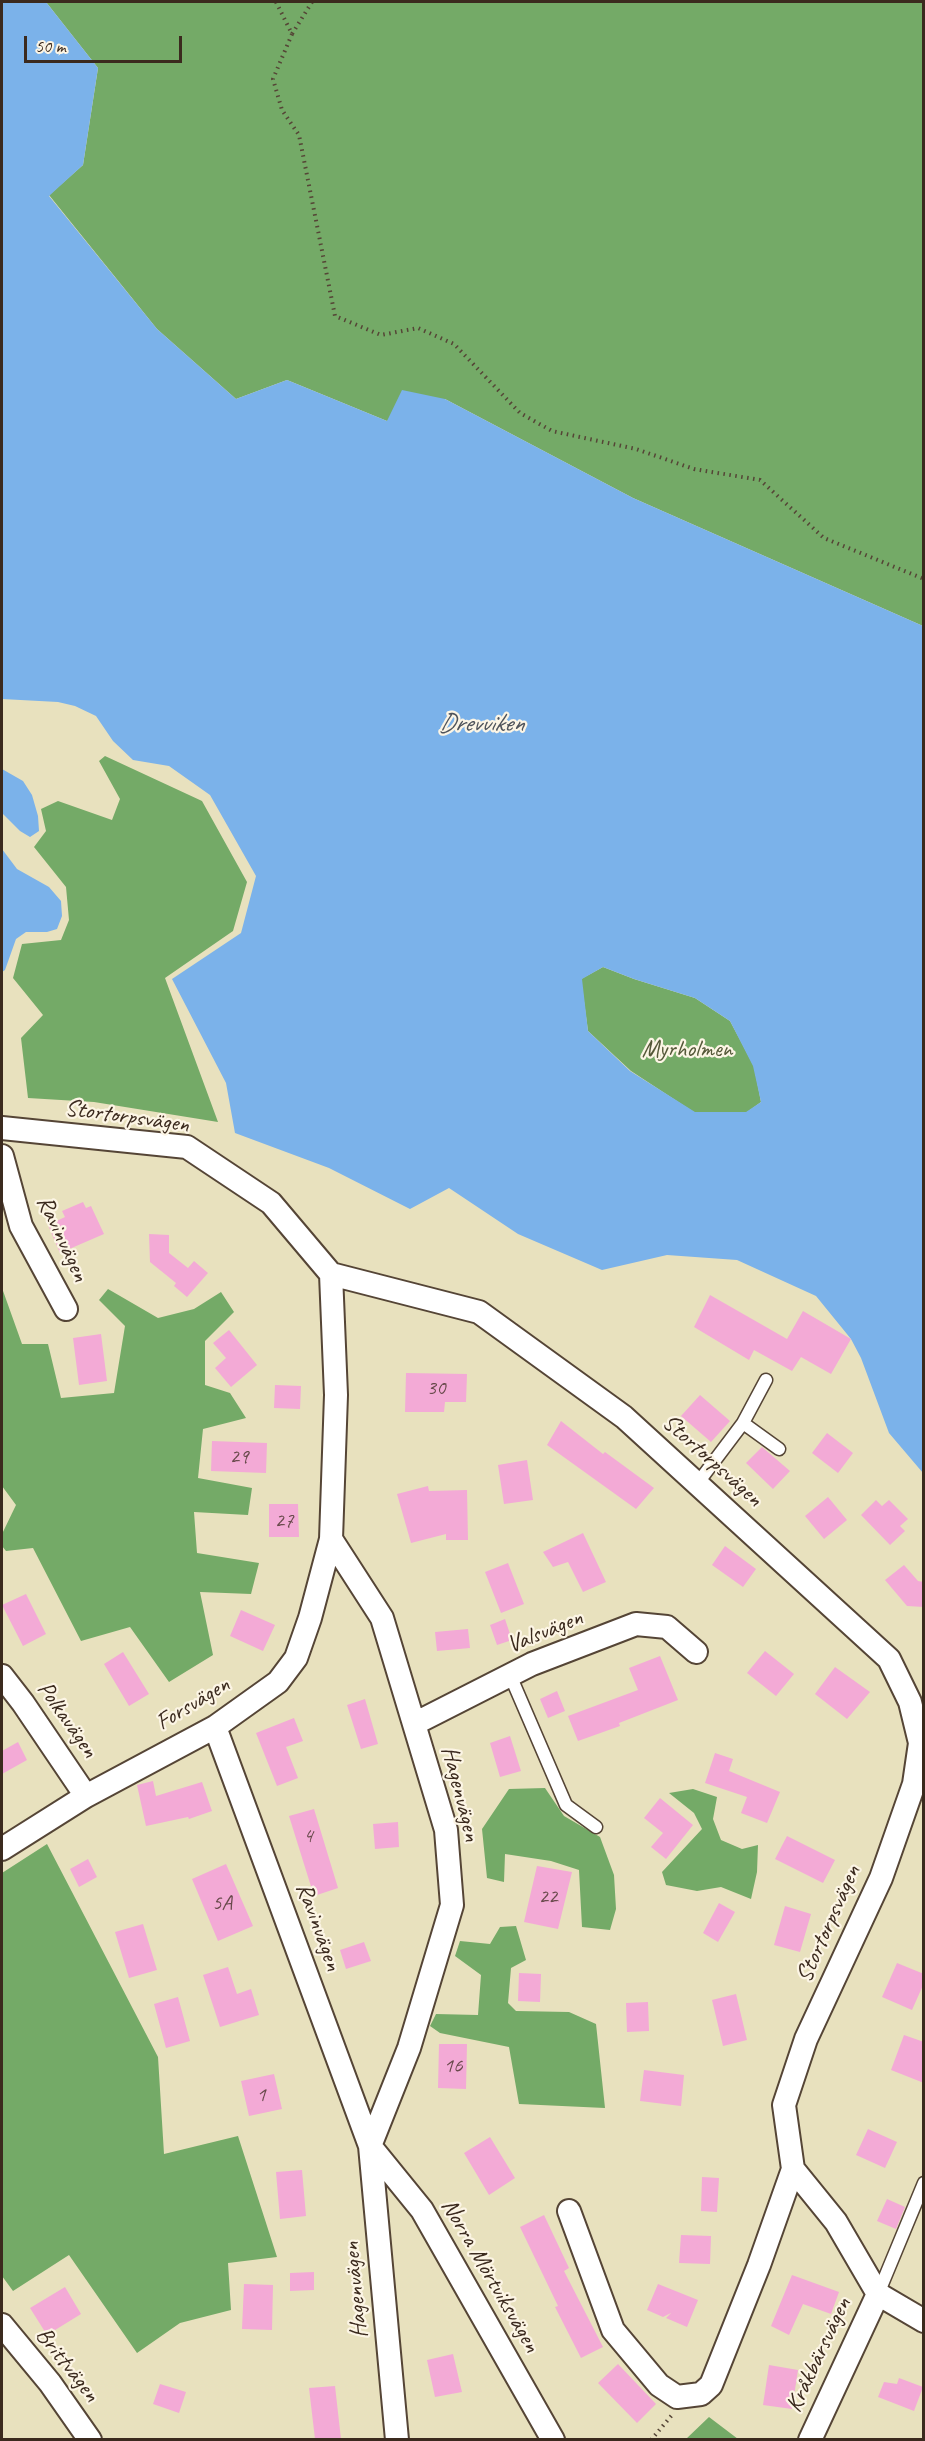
<!DOCTYPE html>
<html>
<head>
<meta charset="utf-8">
<style>
  body { margin:0 }
  #map { position:relative; width:925px; height:2441px; overflow:hidden; background:#e8e1be; font-family:Caveat,sans-serif }
  canvas { display:block }
  .frame { position:absolute; inset:0; border:3px solid #3b2a1e; pointer-events:none }
  .scale { position:absolute; left:24px; top:36px; width:158px; height:27px; box-sizing:border-box; border:3px solid #3b2a1e; border-top:0; padding-left:8px; font-size:18px; line-height:21px; white-space:nowrap; color:#3b2a1e; -webkit-text-stroke:4px #fcf5e5; paint-order:stroke }
</style>
</head>
<body>
<div id="map">
<canvas width="925" height="2441"></canvas>
<div class="frame"></div>
<div class="scale">50 m</div>
</div>
<script>
const ctx = document.querySelector('canvas').getContext('2d');
ctx.lineJoin = 'round';
function fill(path, color) {
  ctx.fillStyle = color;
  ctx.fill(path, 'evenodd');
}
function shape(rows) {
  const path = new Path2D();
  for (const r of rows) {
    path.moveTo(r[0], r[1]);
    for (let i = 2; i < r.length; i += 2) path.lineTo(r[i], r[i + 1]);
  }
  return path;
}
function stroke(path, color, width, dash) {
  ctx.strokeStyle = color;
  ctx.lineWidth = width;
  ctx.lineCap = dash ? 'butt' : 'round';
  ctx.setLineDash(dash || []);
  ctx.stroke(path);
}
function write(font, color, halo, rows, align = 'center') {
  ctx.font = font + ' Caveat,sans-serif';
  ctx.lineWidth = 4.5;
  ctx.setLineDash([]);
  ctx.textBaseline = 'middle';
  ctx.strokeStyle = halo;
  ctx.fillStyle = color;
  for (const [text, x, y, turn = 0] of rows) {
    ctx.save();
    ctx.translate(x, y);
    ctx.rotate((+turn || 0) * Math.PI / 180);
    ctx.textAlign = isNaN(turn) ? turn : align;
    if (halo) ctx.strokeText(text, 0, 0);
    ctx.fillText(text, 0, 0);
    ctx.restore();
  }
}
fill(shape([
  [46,2,923,2,923,626,633,498,445,399,387,421,287,380,236,399,157,329,49,195,83,165,98,68],
  [105,756,202,801,247,882,233,931,165,978,218,1122,94,1102,28,1098,21,1038,43,1015,13,978,22,944,61,940,69,920,66,887,34,847,46,831,41,809,58,801,112,820,120,799,99,761],
  [603,967,634,979,695,998,730,1021,754,1066,761,1102,746,1113,695,1113,631,1071,588,1031,581,979],
  [2,1288,22,1344,48,1344,61,1398,114,1393,125,1326,99,1300,108,1289,158,1318,194,1309,221,1292,234,1312,205,1341,205,1385,230,1393,246,1418,203,1429,198,1478,252,1488,248,1515,194,1512,197,1553,259,1563,251,1594,200,1592,213,1655,169,1682,130,1627,81,1641,33,1548,6,1551,2,1546,2,1534,16,1505,2,1486],
  [545,1788,564,1816,600,1837,614,1875,616,1909,610,1930,582,1927,579,1870,551,1861,505,1854,504,1882,487,1878,482,1829,509,1789],
  [693,1789,717,1797,713,1819,721,1840,742,1849,758,1845,757,1872,751,1899,721,1887,697,1891,666,1885,662,1872,702,1829,694,1813,669,1793],
  [47,1844,158,2057,164,2154,238,2136,277,2257,228,2263,231,2310,180,2323,137,2353,69,2255,13,2291,2,2276,2,1873],
  [516,1926,526,1960,511,1968,508,2003,516,2011,569,2012,596,2024,605,2108,519,2104,509,2047,440,2033,430,2026,436,2014,478,2015,481,1975,455,1956,460,1941,490,1944,500,1927],
  [709,2417,738,2439,686,2439]
]), '#74aa67');
fill(shape([
  [2,2,46,2,98,68,83,165,49,196,157,329,236,399,287,380,387,421,402,390,445,399,633,498,923,626,923,1473,889,1433,861,1358,851,1339,816,1296,737,1260,667,1255,602,1270,518,1234,449,1188,410,1209,329,1168,235,1133,226,1083,172,979,241,933,256,876,210,795,169,766,133,760,113,741,96,716,75,706,58,702,2,699],
  [603,967,634,979,695,998,730,1021,753,1066,761,1102,746,1112,695,1112,630,1071,588,1031,582,979],
  [2,769,23,781,32,795,38,816,39,831,30,837,20,831,2,813],
  [2,849,17,869,49,887,61,901,62,916,57,929,47,932,26,932,16,939,5,970,2,972]
]), '#7bb2ea');
fill(shape([
  [83,1202,86,1208,91,1206,104,1234,60,1253,48,1225,65,1217,62,1211],
  [149,1234,169,1235,169,1253,188,1268,194,1261,208,1273,187,1297,174,1286,176,1283,150,1262],
  [710,1295,787,1339,803,1311,851,1339,831,1374,801,1357,792,1371,754,1350,749,1360,694,1327],
  [229,1330,257,1365,231,1387,215,1368,226,1358,213,1343],
  [101,1334,107,1381,79,1385,73,1338],
  [406,1373,467,1374,466,1402,445,1402,444,1412,405,1412],
  [275,1385,301,1386,300,1409,274,1408],
  [700,1395,730,1421,711,1442,681,1416],
  [561,1421,603,1454,605,1452,654,1488,636,1509,547,1445],
  [827,1433,853,1453,838,1473,812,1453],
  [212,1441,267,1443,266,1473,211,1471],
  [762,1447,790,1471,773,1489,746,1463],
  [527,1460,533,1500,504,1504,498,1465],
  [428,1486,429,1491,467,1490,468,1540,446,1540,446,1534,411,1543,397,1494],
  [828,1497,847,1520,824,1539,805,1516],
  [876,1500,882,1506,889,1500,908,1519,900,1526,905,1531,890,1545,861,1515],
  [269,1504,298,1504,299,1537,269,1537],
  [583,1533,606,1582,583,1592,568,1562,553,1567,543,1552],
  [725,1546,756,1569,743,1587,712,1565],
  [508,1563,524,1604,501,1613,485,1572],
  [904,1565,918,1581,924,1582,924,1607,907,1606,885,1580],
  [26,1594,46,1634,23,1646,2,1605],
  [241,1610,275,1625,263,1651,230,1636],
  [505,1619,512,1640,497,1645,490,1625],
  [468,1629,470,1648,437,1651,435,1632],
  [765,1651,794,1674,776,1696,747,1673],
  [123,1652,149,1694,129,1706,104,1664],
  [660,1656,678,1700,619,1723,620,1726,578,1741,568,1716,638,1690,629,1668],
  [835,1667,870,1692,847,1719,815,1694],
  [557,1691,565,1711,548,1718,540,1699],
  [365,1699,378,1744,361,1749,347,1705],
  [294,1718,303,1741,286,1747,298,1778,277,1786,256,1733],
  [510,1736,521,1771,500,1777,490,1743],
  [18,1742,27,1760,2,1774,2,1751],
  [715,1753,733,1759,729,1771,780,1792,767,1823,741,1813,747,1797,705,1783],
  [153,1781,156,1796,202,1782,212,1811,189,1819,188,1817,146,1826,137,1785],
  [660,1798,693,1825,666,1859,651,1847,663,1833,644,1818],
  [314,1809,338,1888,314,1896,289,1816],
  [398,1822,399,1847,375,1849,373,1824],
  [787,1836,835,1860,823,1883,775,1859],
  [88,1859,97,1877,79,1887,70,1869],
  [226,1864,253,1926,218,1941,192,1879],
  [537,1866,572,1872,558,1929,524,1922],
  [719,1903,735,1912,718,1942,703,1933],
  [785,1906,811,1914,800,1952,774,1945],
  [143,1924,157,1970,129,1978,115,1932],
  [364,1942,371,1961,346,1969,340,1950],
  [897,1963,924,1974,924,1983,912,2010,882,1997],
  [228,1967,237,1994,251,1989,259,2015,220,2027,203,1975],
  [519,1973,541,1974,540,2002,518,2001],
  [736,1994,747,2040,723,2046,712,2000],
  [178,1997,190,2041,166,2048,154,2004],
  [648,2002,649,2031,627,2032,626,2003],
  [904,2035,924,2042,924,2083,891,2070],
  [439,2044,467,2044,466,2089,438,2088],
  [644,2070,684,2075,681,2106,640,2101],
  [274,2074,282,2109,249,2116,241,2081],
  [868,2129,897,2142,885,2168,856,2155],
  [490,2137,515,2178,489,2195,464,2153],
  [302,2170,306,2216,280,2219,276,2172],
  [702,2177,719,2178,717,2212,701,2211],
  [887,2199,905,2207,896,2229,877,2221],
  [544,2215,569,2268,564,2271,603,2347,581,2358,555,2307,558,2306,520,2227],
  [681,2235,711,2236,710,2264,679,2263],
  [314,2272,314,2290,290,2291,290,2273],
  [792,2275,839,2292,831,2314,803,2304,789,2335,771,2326],
  [244,2284,273,2285,272,2330,242,2329],
  [658,2284,698,2300,687,2327,666,2318,671,2313,663,2317,647,2310],
  [65,2287,81,2314,47,2335,30,2308],
  [453,2354,462,2392,435,2397,427,2360],
  [618,2364,656,2404,637,2423,598,2383],
  [769,2365,798,2370,792,2409,763,2405],
  [899,2378,923,2387,914,2411,878,2397,884,2382,897,2384],
  [160,2384,186,2392,179,2413,153,2404],
  [335,2386,341,2439,315,2439,309,2388]
]), '#f3aad6');
const lane = shape([
  [743,1423,779,1449],
  [697,1484,743,1423,766,1380],
  [510,1675,566,1805,596,1827],
  [878,2294,924,2183]
]);
const street = shape([
  [2,1128,187,1147,271,1203,331,1274,479,1312,624,1417,889,1659,910,1702,920,1743,914,1784,881,1878,806,2039,784,2105,793,2169,759,2265,711,2385,701,2394,677,2397,659,2385,613,2330,569,2211],
  [2,1156,21,1226,66,1309],
  [331,1539,382,1618,446,1830,452,1905,409,2048,370,2146,397,2440],
  [2,1676,23,1703,86,1796],
  [414,1724,532,1664,636,1624,667,1627,696,1652],
  [215,1727,370,2146,422,2210,553,2440],
  [2,1849,86,1796,215,1727,278,1682,296,1658,310,1618,331,1539,336,1395,331,1274],
  [793,2169,836,2222,878,2294,924,2321],
  [2,2325,50,2383,90,2440],
  [810,2440,878,2294]
]);
stroke(lane, '#554536', 15);
stroke(street, '#554536', 26);
stroke(shape([
  [276,2,292,34,312,2],
  [292,34,273,79,282,110,299,135,335,316,381,335,418,328,454,344,520,413,552,431,636,449,694,469,760,480,824,538,924,579],
  [651,2440,672,2415]
]), '#554536', 4, [1.5, 4.5]);
stroke(lane, '#fff', 12);
stroke(street, '#fff', 22);
write('21px', '#694a4c', null, [
  ["30",436,1388],
  ["29",239,1457],
  ["27",284,1521],
  ["4",308,1836],
  ["22",548,1897],
  ["5A",222,1903],
  ["16",453,2066],
  ["1",261,2095]
]);
write('24px', '#545838', '#fcf5e5', [
  ["Myrholmen",687,1050]
]);
write('24px', '#3b2a1e', '#fcf5e5', [
  ["Stortorpsvägen",127,1117,8],
  ["Ravinvägen",62,1239,65],
  ["Stortorpsvägen",712,1461,42],
  ["Valsvägen",545,1632,-22],
  ["Forsvägen",193,1704,-31],
  ["Polkavägen",67,1720,55],
  ["Hagenvägen",460,1794,76],
  ["Stortorpsvägen",829,1924,-66],
  ["Ravinvägen",318,1927,70],
  ["Norra Mörtviksvägen",490,2276,60],
  ["Hagenvägen",356,2290,-95],
  ["Kråkbärsvägen",819,2355,-65],
  ["Brittvägen",67,2365,52]
]);
write('italic 26px', '#4e535b', '#fcf5e5', [
  ["Drevviken",481,724]
]);
</script>
</body>
</html>
